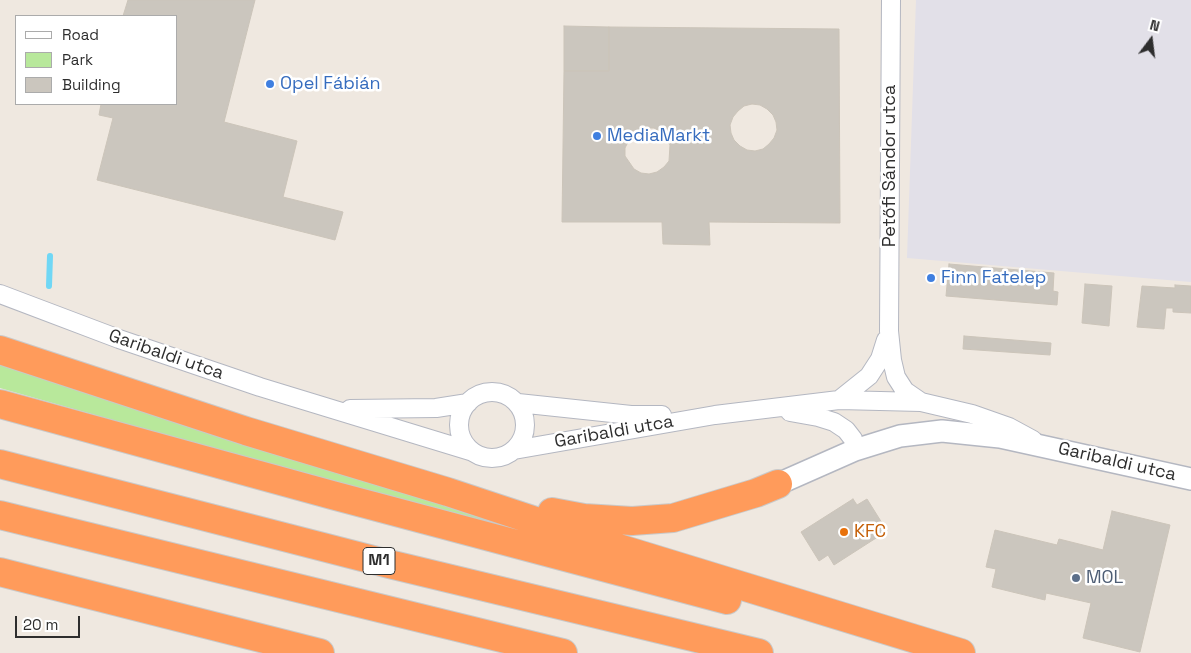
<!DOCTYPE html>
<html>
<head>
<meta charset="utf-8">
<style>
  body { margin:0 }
  #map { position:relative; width:1191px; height:653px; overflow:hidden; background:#efe8e0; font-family:"Space Grotesk",sans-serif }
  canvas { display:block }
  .legend { position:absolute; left:15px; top:15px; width:162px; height:90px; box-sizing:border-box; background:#fff; border:1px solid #ababab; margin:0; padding:6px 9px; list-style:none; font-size:15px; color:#2e2e2e }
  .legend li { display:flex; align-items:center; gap:10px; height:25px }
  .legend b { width:25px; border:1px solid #ababab }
  .north { position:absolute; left:1126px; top:15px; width:50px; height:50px; -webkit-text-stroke:4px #fff; paint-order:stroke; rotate:15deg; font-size:14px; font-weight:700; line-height:20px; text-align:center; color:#2e2e2e }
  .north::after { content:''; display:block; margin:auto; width:18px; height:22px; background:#2e2e2e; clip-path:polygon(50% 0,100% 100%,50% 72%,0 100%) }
  .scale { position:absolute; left:15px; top:616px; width:65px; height:22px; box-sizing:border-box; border:2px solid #2e2e2e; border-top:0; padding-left:6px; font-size:15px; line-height:18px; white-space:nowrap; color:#2e2e2e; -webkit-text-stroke:4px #fff; paint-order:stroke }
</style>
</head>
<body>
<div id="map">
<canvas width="1191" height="653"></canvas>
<ul class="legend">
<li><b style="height:6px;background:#fff"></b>Road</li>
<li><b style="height:14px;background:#b8e89b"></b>Park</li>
<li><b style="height:14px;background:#cbc6be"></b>Building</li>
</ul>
<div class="north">N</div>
<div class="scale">20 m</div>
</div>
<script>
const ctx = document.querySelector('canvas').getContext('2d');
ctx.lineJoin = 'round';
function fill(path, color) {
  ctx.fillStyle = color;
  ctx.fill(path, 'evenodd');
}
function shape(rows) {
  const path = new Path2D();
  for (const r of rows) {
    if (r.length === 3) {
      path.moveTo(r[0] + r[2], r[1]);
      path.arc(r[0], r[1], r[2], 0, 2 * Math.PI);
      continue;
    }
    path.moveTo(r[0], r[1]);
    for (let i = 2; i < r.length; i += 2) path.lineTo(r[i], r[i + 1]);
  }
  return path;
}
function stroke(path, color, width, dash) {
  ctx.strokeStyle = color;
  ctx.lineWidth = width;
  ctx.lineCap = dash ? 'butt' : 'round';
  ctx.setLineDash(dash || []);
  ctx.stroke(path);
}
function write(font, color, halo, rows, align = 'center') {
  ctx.font = font + ' "Space Grotesk",sans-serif';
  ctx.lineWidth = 5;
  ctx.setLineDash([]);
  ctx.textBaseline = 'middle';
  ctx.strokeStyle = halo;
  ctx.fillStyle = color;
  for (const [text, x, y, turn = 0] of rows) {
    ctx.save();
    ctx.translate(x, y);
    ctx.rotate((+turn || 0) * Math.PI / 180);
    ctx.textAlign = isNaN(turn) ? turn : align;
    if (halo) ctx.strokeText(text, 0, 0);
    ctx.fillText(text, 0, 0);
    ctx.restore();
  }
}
fill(shape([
  [916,0,1191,0,1191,282,907,258]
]), '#e2e0e8');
fill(shape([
  [0,361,491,519,489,527,0,388]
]), '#b8e89b');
stroke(shape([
  [49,286,50,256]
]), '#70d7f5', 6);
const building = shape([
  [128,0,255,0,224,122,297,141,283,197,343,212,335,240,97,180,113,118,99,115,101,104,176,104,176,16,123,16,128,0],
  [564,26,609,27,609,71,564,71,564,26],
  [609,27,839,29,840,223,709,222,710,245,663,244,662,222,562,222,564,71,609,71,609,27],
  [752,104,760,105,767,109,773,115,776,122,777,130,774,138,769,144,763,149,755,151,747,150,740,146,734,140,731,133,730,125,733,117,738,111,744,106,752,104],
  [646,128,654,128,661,132,670,145,669,161,664,167,657,172,649,174,641,173,634,169,625,156,625,148,632,134,646,128],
  [949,264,1054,273,1053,291,1058,292,1057,305,946,296,949,264],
  [1085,284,1112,286,1109,326,1082,323,1085,284],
  [1175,285,1191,286,1191,313,1173,312,1173,308,1166,308,1164,329,1137,327,1142,286,1175,288,1175,285],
  [964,336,1051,343,1050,355,963,349,964,336],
  [853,499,857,505,867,499,887,531,834,565,828,555,819,561,801,532,853,499],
  [1112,511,1170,525,1140,652,1083,638,1091,603,1046,593,1045,600,992,587,996,569,986,567,995,530,1057,545,1059,539,1103,550,1112,511]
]);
fill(building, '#cbc6be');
stroke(building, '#cbc4b9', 1);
const minor = shape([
  [891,0,889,331,892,360,896,377,905,391,921,402],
  [0,294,119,339,260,387,473,452],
  [492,425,33],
  [839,400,869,376,880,359,886,340],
  [518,403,631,415,662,415],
  [350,409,436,408,468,403],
  [790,412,818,417,834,422,846,430,853,439,855,450],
  [514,450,715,415,839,400,921,402,972,414,1009,427,1033,440]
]);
const tertiary = shape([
  [778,484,855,450,900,436,942,431,1000,437,1191,479]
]);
const motorway = shape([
  [0,350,246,431,448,492,605,544,961,653],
  [0,404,332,495,727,600],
  [0,464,389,564,759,653],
  [552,512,584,518,632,521,673,518,756,493,778,484],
  [0,515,563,653],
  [0,572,320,653]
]);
stroke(minor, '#b4b7c1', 20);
stroke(tertiary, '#b4b7c1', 24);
stroke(motorway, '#c9c9c9', 30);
stroke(minor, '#fff', 18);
stroke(tertiary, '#fff', 21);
stroke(motorway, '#ff9b5b', 28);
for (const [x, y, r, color] of [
  [270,84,5,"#3f7fe0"],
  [597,136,5,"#3f7fe0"],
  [931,278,5,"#3f7fe0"],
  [844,532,5,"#e8710a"],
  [1076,578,5,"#5c6f8a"]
]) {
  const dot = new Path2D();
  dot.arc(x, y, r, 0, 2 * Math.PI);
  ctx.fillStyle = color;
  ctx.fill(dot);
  stroke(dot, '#fff', 2);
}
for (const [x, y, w] of [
  [379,561,32]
]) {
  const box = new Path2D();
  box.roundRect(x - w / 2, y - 13.5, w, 27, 4);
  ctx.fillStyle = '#fff';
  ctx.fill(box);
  stroke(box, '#2e2e2e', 1);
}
write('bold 16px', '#2e2e2e', null, [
  ["M1",379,561]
]);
write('18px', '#366cbe', '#fff', [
  ["Opel Fábián",280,84],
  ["MediaMarkt",607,136],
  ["Finn Fatelep",941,278]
], 'left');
write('18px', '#2e2e2e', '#fff', [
  ["Petőfi Sándor utca",890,166,-90],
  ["Garibaldi utca",166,355,19],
  ["Garibaldi utca",614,432,-10],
  ["Garibaldi utca",1117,462,13]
]);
write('18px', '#c56008', '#fff', [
  ["KFC",854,532]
], 'left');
write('18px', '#4e5e75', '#fff', [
  ["MOL",1086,578]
], 'left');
</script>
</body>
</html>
